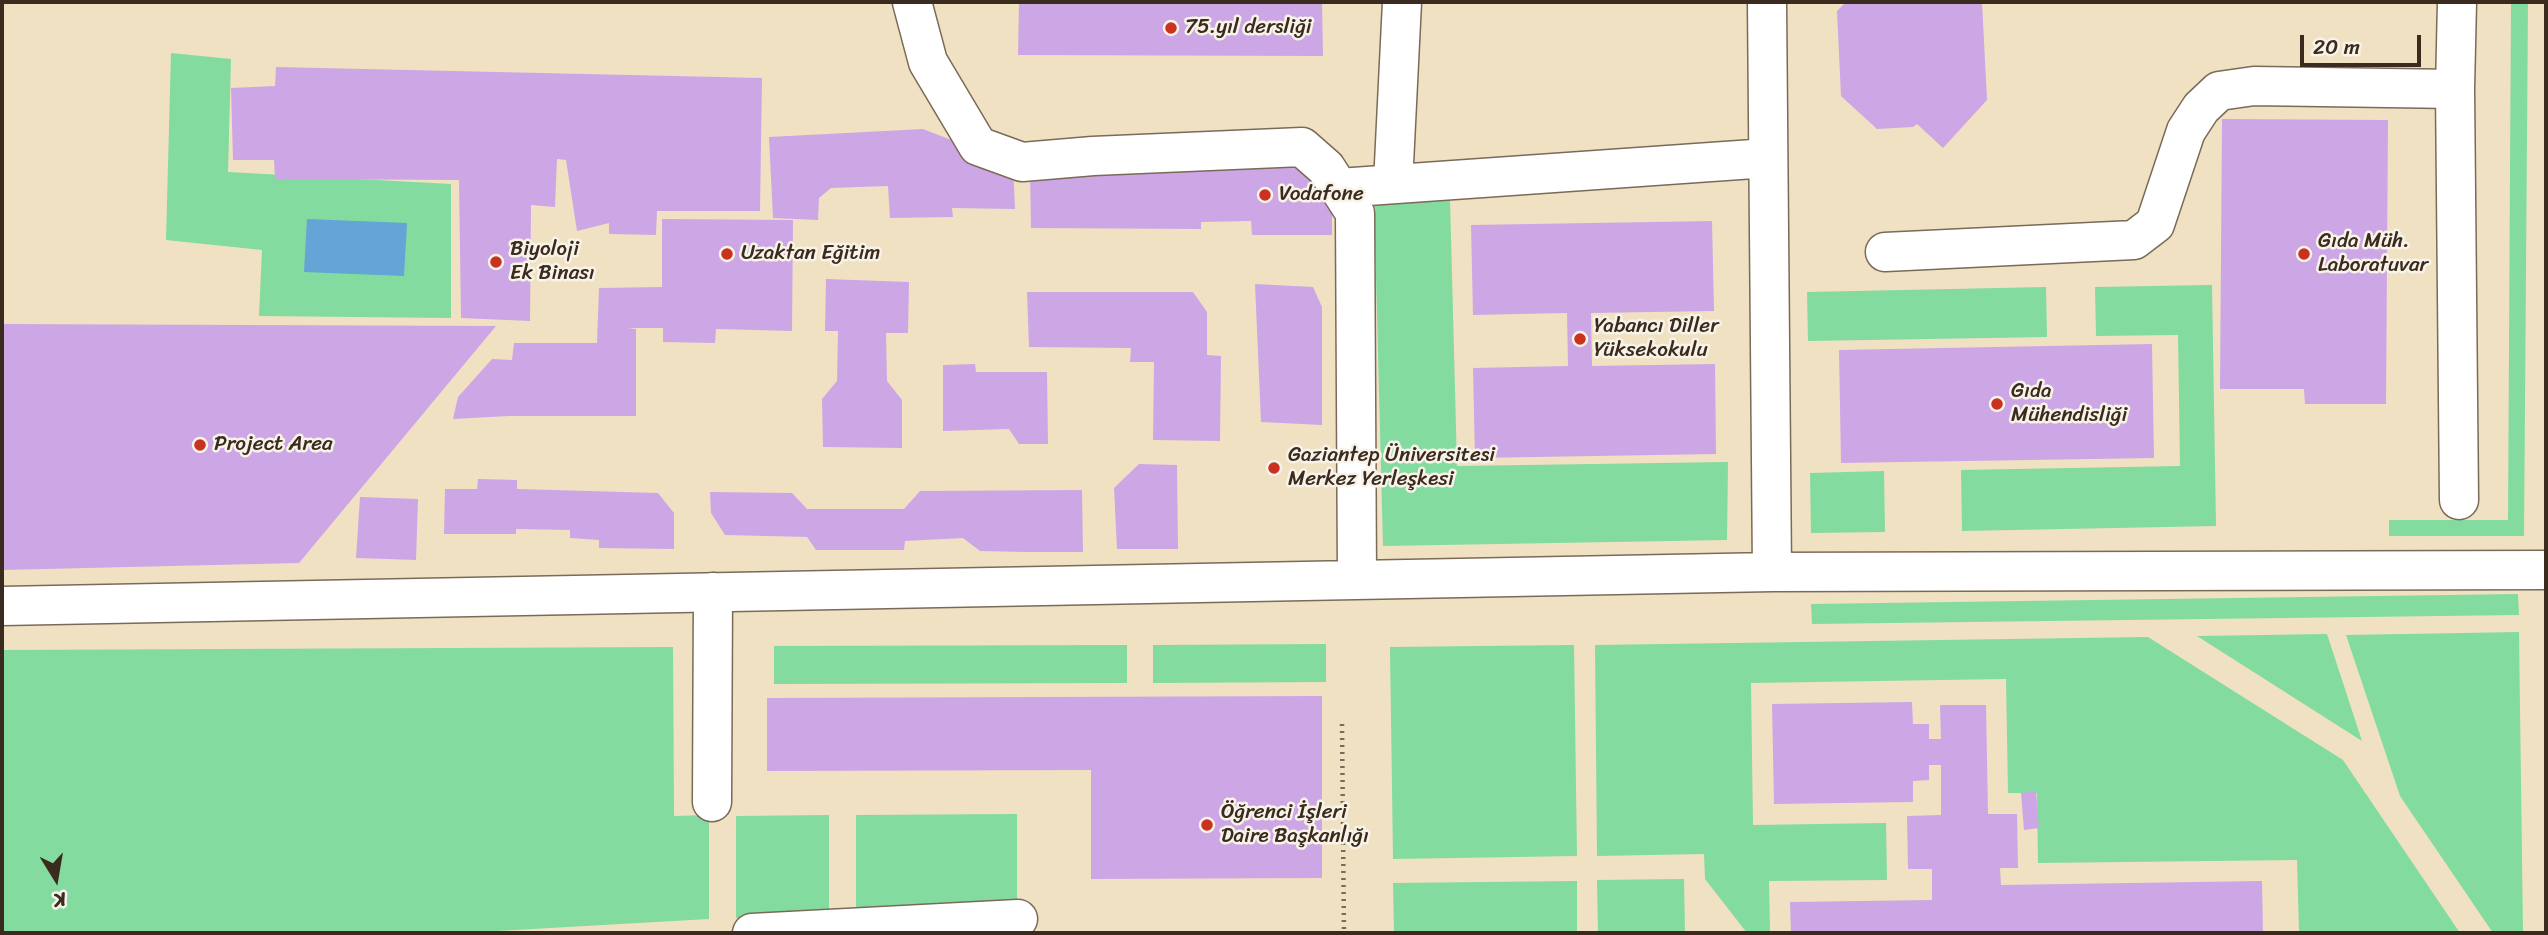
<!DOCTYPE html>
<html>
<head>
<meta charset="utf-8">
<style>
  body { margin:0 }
  #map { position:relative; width:2548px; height:935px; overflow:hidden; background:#f0e1c3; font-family:Sriracha,sans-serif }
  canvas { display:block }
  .frame { position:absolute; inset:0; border:4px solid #3b2a1e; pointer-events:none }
  .north { position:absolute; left:21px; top:844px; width:70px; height:70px; -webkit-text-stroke:5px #f7f3e8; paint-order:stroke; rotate:169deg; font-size:19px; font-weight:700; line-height:28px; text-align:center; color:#3b2a1e }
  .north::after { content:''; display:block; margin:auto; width:24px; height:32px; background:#3b2a1e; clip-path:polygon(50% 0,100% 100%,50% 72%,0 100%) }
  .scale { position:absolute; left:2300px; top:35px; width:121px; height:32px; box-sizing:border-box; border:4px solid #3b2a1e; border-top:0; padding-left:9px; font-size:21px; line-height:24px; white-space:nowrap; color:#3b2a1e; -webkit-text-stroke:5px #f7f3e8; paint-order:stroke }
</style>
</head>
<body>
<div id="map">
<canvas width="2548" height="935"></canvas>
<div class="frame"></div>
<div class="north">K</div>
<div class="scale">20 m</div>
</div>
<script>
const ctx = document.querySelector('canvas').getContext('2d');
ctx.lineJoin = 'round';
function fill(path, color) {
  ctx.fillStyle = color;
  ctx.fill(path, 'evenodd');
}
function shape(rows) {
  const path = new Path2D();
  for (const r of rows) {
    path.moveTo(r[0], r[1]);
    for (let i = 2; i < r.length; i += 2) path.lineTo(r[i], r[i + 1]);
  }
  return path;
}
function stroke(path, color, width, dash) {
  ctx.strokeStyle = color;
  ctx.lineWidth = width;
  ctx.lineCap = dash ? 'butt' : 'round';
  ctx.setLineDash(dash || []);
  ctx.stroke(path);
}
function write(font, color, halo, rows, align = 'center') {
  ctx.font = font + ' Sriracha,sans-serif';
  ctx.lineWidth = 5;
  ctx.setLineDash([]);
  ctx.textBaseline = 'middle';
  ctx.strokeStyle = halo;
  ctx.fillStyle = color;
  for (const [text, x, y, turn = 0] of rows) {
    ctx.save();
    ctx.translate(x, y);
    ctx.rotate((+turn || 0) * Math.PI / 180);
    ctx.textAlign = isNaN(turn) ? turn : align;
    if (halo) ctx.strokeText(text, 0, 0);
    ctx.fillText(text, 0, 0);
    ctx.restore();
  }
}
fill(shape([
  [2511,2,2528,2,2524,536,2389,536,2389,520,2508,520],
  [171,53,231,59,228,172,451,184,451,318,259,316,262,250,166,240],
  [1450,199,1457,466,1728,462,1727,540,1383,546,1374,200],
  [2212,285,2216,526,1962,531,1961,470,2180,466,2178,335,2096,336,2095,287],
  [2046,287,2047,337,1808,341,1807,292],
  [1884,471,1885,532,1811,533,1810,473],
  [2518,594,2519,615,1812,624,1811,604],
  [2519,632,2523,933,2493,933,2400,796,2346,635],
  [2327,634,2362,741,2197,636],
  [2148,637,2343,760,2460,933,2299,933,2297,860,2038,863,2037,793,2008,793,2006,679,1751,683,1753,825,1886,823,1887,880,1769,881,1770,933,1747,933,1705,879,1704,854,1597,856,1595,645],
  [1326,644,1326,682,1153,683,1153,645],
  [1127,645,1127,683,774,684,774,646],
  [1574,645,1577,856,1393,859,1390,647],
  [673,647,674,816,709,815,709,919,462,933,2,933,2,650],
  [1017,814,1017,902,856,911,856,815],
  [829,815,829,913,736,918,736,816],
  [1684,879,1685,933,1598,933,1597,880],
  [1577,881,1577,933,1394,933,1393,883]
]), '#83db9f');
fill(shape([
  [307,219,407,223,404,276,304,272]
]), '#65a4d7');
fill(shape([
  [1019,2,1322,2,1323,56,1018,55],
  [1846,2,1982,2,1987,100,1943,148,1917,124,1913,127,1877,129,1841,96,1837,11],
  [276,67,762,78,760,211,657,211,656,235,609,234,609,223,577,231,566,160,557,159,555,207,531,205,530,321,461,318,459,180,275,179,274,160,233,160,231,88,275,86],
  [2222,119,2388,120,2386,404,2305,404,2304,389,2220,389],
  [923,129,1013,164,1015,209,952,208,953,217,890,218,888,186,831,188,819,198,818,220,773,218,769,137],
  [1304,168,1332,201,1332,235,1252,235,1251,221,1201,222,1201,229,1031,228,1030,169],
  [662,219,793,220,792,331,716,329,715,343,663,342,663,328,627,328,636,329,636,416,509,416,453,419,458,397,492,359,512,360,514,343,597,343,599,288,662,287],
  [1712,221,1714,311,1591,313,1592,366,1715,364,1716,454,1475,458,1473,368,1568,366,1567,313,1473,315,1471,225],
  [826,279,909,282,908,333,886,333,887,381,902,400,902,448,823,447,822,399,837,381,838,331,825,331],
  [1255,284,1313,287,1322,307,1322,425,1261,422],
  [1027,292,1193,292,1207,312,1207,355,1221,356,1220,441,1153,440,1154,362,1130,362,1131,348,1029,347],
  [2,324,496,326,299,563,2,570],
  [2152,344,2154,458,1841,463,1839,350],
  [975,364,976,372,1047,372,1048,444,1019,444,1009,429,943,431,943,365],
  [1139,464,1177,465,1178,549,1117,549,1114,488],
  [478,479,517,480,517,489,658,493,674,513,674,549,599,548,599,540,570,538,570,530,516,529,516,534,444,534,445,489,477,489],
  [1082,490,1083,552,1025,552,980,551,963,538,905,541,904,550,816,550,807,537,725,535,711,513,710,492,792,493,807,509,904,509,920,491],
  [360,497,418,499,416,560,356,558],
  [1322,696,1322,878,1091,879,1091,770,767,771,767,698],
  [1912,702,1913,724,1929,724,1929,739,1941,739,1940,705,1986,705,1988,814,2017,814,2018,868,2000,868,2001,885,2262,881,2263,933,1791,933,1790,902,1932,900,1932,869,1908,869,1907,816,1941,815,1941,765,1929,765,1929,780,1913,781,1913,802,1774,804,1772,704],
  [2036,791,2039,828,2024,830,2021,793]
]), '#cda6e5');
const minor = shape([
  [912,2,928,62,978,146,1022,162,1093,156,1302,147,1326,168,1355,213,1357,579],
  [1767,2,1772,572],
  [2457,2,2455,89,2459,500],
  [1393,184,1402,2],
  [1339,188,1768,158],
  [1885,252,2134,240,2155,224,2186,131,2201,108,2219,91,2254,86,2455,89],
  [2,606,1772,572,2546,570],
  [712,802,713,592],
  [752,933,1018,919]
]);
stroke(minor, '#7a6a58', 41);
stroke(shape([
  [1342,724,1344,933]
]), '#7a6a58', 4.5, [2, 5]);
stroke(minor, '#fff', 38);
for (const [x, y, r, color] of [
  [1171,28,7,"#c8321e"],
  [1265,195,7,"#c8321e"],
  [727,254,7,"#c8321e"],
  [2304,254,7,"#c8321e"],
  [496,262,7,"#c8321e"],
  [1580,339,7,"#c8321e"],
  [1997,404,7,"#c8321e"],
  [200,445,7,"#c8321e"],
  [1274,468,7,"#c8321e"],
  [1207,825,7,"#c8321e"]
]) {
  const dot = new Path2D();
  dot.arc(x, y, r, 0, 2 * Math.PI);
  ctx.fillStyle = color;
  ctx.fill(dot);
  stroke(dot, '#f7f3e8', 2.5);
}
write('21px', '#3b2a1e', '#f7f3e8', [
  ["75.yıl dersliği",1185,28],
  ["Vodafone",1279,195],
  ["Gıda Müh.",2318,242],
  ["Laboratuvar",2318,266],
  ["Biyoloji",510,250],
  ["Ek Binası",510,274],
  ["Uzaktan Eğitim",741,254],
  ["Yabancı Diller",1594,327],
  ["Yüksekokulu",1594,351],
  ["Gıda",2011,392],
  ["Mühendisliği",2011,416],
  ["Project Area",214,445],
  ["Gaziantep Üniversitesi",1288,456],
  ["Merkez Yerleşkesi",1288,480],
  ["Öğrenci İşleri",1221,813],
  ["Daire Başkanlığı",1221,837]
], 'left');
</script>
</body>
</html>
